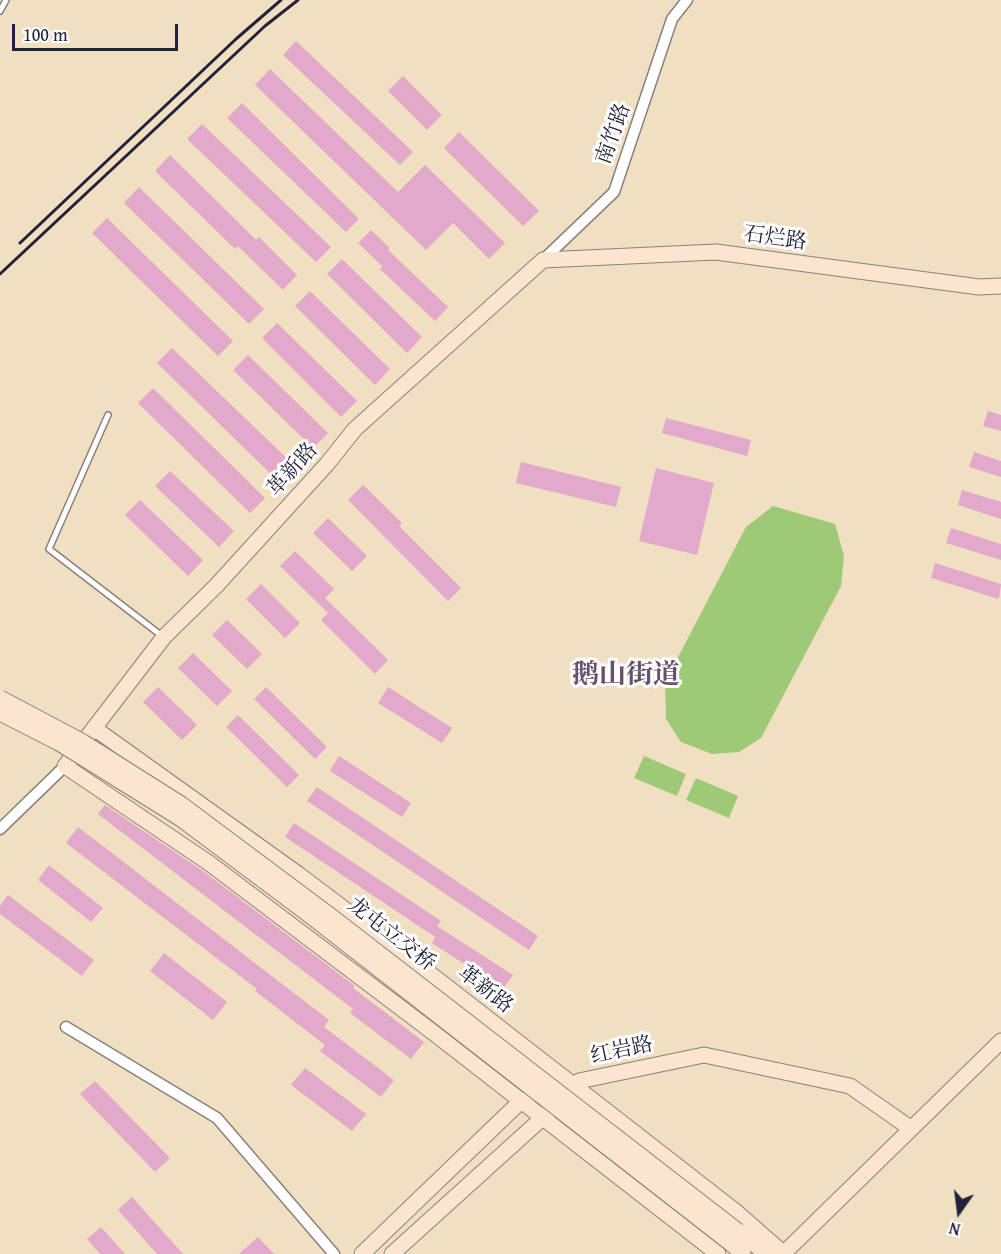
<!DOCTYPE html>
<html>
<head>
<meta charset="utf-8">
<style>
  body { margin:0 }
  #map { position:relative; width:1001px; height:1254px; overflow:hidden; background:#f0dfc0; font-family:"Gentium Book Plus",serif }
  canvas { display:block }
  .north { position:absolute; left:929px; top:1182px; width:60px; height:60px; -webkit-text-stroke:4px #fff; paint-order:stroke; rotate:194deg; font-size:16px; font-weight:700; line-height:24px; text-align:center; color:#22223b }
  .north::after { content:''; display:block; margin:auto; width:21px; height:27px; background:#22223b; clip-path:polygon(50% 0,100% 100%,50% 72%,0 100%) }
  .scale { position:absolute; left:12px; top:24px; width:166px; height:27px; box-sizing:border-box; border:3px solid #22223b; border-top:0; padding-left:8px; font-size:18px; line-height:21px; white-space:nowrap; color:#22223b; -webkit-text-stroke:4px #fff; paint-order:stroke }
</style>
</head>
<body>
<div id="map">
<canvas width="1001" height="1254"></canvas>
<div class="north">N</div>
<div class="scale">100 m</div>
</div>
<script>
const ctx = document.querySelector('canvas').getContext('2d');
ctx.lineJoin = 'round';
function fill(path, color) {
  ctx.fillStyle = color;
  ctx.fill(path, 'evenodd');
}
function shape(rows) {
  const path = new Path2D();
  for (const r of rows) {
    path.moveTo(r[0], r[1]);
    for (let i = 2; i < r.length; i += 2) path.lineTo(r[i], r[i + 1]);
  }
  return path;
}
function stroke(path, color, width, dash) {
  ctx.strokeStyle = color;
  ctx.lineWidth = width;
  ctx.lineCap = dash ? 'butt' : 'round';
  ctx.setLineDash(dash || []);
  ctx.stroke(path);
}
function write(font, color, halo, rows, align = 'center') {
  ctx.font = font + ' "Gentium Book Plus","Noto Serif SC",serif';
  ctx.lineWidth = 6;
  ctx.setLineDash([]);
  ctx.textBaseline = 'middle';
  ctx.strokeStyle = halo;
  ctx.fillStyle = color;
  for (const [text, x, y, turn = 0] of rows) {
    ctx.save();
    ctx.translate(x, y);
    ctx.rotate((+turn || 0) * Math.PI / 180);
    ctx.textAlign = isNaN(turn) ? turn : align;
    if (halo) ctx.strokeText(text, 0, 0);
    ctx.fillText(text, 0, 0);
    ctx.restore();
  }
}
fill(shape([
  [773,506,835,524,844,556,841,586,761,738,739,752,712,754,681,742,666,719,665,682,746,527],
  [644,756,686,774,677,796,634,778],
  [696,778,738,796,729,818,686,800]
]), '#9eca77');
fill(shape([
  [296,41,413,152,400,165,283,55],
  [270,69,398,192,425,165,505,243,489,259,453,223,426,250,255,85],
  [403,76,442,115,427,130,388,91],
  [242,103,359,219,346,232,227,118],
  [202,124,331,247,316,262,187,139],
  [459,132,539,211,523,226,444,148],
  [170,155,256,240,259,237,297,275,283,290,238,246,235,249,155,171],
  [139,187,264,309,249,324,124,203],
  [107,218,233,341,218,356,92,233],
  [371,230,390,248,388,250,448,307,435,321,380,269,382,266,358,243],
  [342,259,422,337,407,353,327,274],
  [310,291,390,369,375,385,295,306],
  [277,323,357,401,341,417,262,338],
  [172,348,298,469,282,485,157,363],
  [248,355,328,433,313,448,233,370],
  [153,388,265,498,250,513,138,403],
  [988,411,1001,415,1001,431,983,426],
  [666,418,751,440,747,456,662,433],
  [974,452,1001,461,1001,477,969,467],
  [521,462,621,487,616,507,516,483],
  [656,468,714,483,697,555,639,541],
  [170,471,234,531,219,547,155,486],
  [363,485,402,523,399,526,461,588,448,601,348,500],
  [962,490,1001,502,1001,519,958,505],
  [140,500,203,560,188,576,125,515],
  [328,518,367,556,352,571,313,533],
  [951,528,1001,544,1001,560,946,543],
  [295,551,334,589,325,598,388,660,375,674,321,620,328,613,280,566],
  [935,563,1001,584,999,599,931,578],
  [261,584,300,623,285,638,246,599],
  [227,620,262,654,247,669,212,635],
  [193,653,232,691,217,706,178,668],
  [158,687,197,725,182,740,143,702],
  [266,687,327,747,315,759,254,699],
  [388,687,452,728,442,743,378,703],
  [238,715,299,775,287,787,226,727],
  [339,756,411,803,402,817,330,771],
  [317,787,538,936,529,950,307,801],
  [105,805,203,871,355,986,353,988,424,1042,411,1059,350,1013,353,1009,98,814],
  [294,823,441,921,437,926,513,975,503,989,432,943,435,937,285,837],
  [78,827,329,1020,324,1027,394,1080,381,1097,320,1051,325,1045,255,991,257,989,66,843],
  [49,865,103,908,91,922,38,880],
  [8,895,94,960,82,976,0,914,0,906],
  [164,953,227,1002,213,1020,150,971],
  [305,1068,366,1114,352,1131,291,1085],
  [95,1081,170,1158,155,1172,80,1094],
  [132,1197,183,1254,157,1254,118,1210],
  [101,1227,125,1254,100,1254,87,1239],
  [258,1237,274,1254,239,1254]
]), '#e3a9ca');
const lane = shape([
  [0,11,6,0],
  [108,415,49,549,162,636]
]);
const street = shape([
  [543,260,614,192,672,19,687,0],
  [0,829,65,766],
  [66,1027,217,1118,334,1254]
]);
const secondary = shape([
  [94,728,298,874,437,979,735,1211,784,1254],
  [569,1091,579,1081,704,1055,850,1086,910,1128],
  [738,1231,766,1254],
  [729,1242,743,1254],
  [362,1254,520,1102,527,1100],
  [392,1254,548,1113],
  [718,1254,430,1030,209,863,65,766,164,637,216,586,327,464,355,429,543,260,716,252,979,287,1001,286],
  [783,1254,1001,1041]
]);
stroke(lane, '#89807e', 8);
stroke(street, '#89807e', 13);
stroke(secondary, '#89807e', 17);
stroke(lane, '#fff', 5);
stroke(street, '#fff', 10);
stroke(secondary, '#fce5cf', 15);
stroke(shape([
  [20,243,236,39,281,0],
  [0,274,265,26,298,0]
]), '#22223b', 3);
const secondaryBridge = shape([
  [0,698,83,742,181,804,331,916,738,1231],
  [0,713,59,743,181,819,304,911,729,1242]
]);
stroke(secondaryBridge, '#89807e', 17, []);
stroke(secondaryBridge, '#fce5cf', 15);
write('21px', '#22223b', '#fff', [
  ["南竹路",614,134,-70],
  ["石烂路",775,239,8],
  ["革新路",293,470,-48],
  ["龙屯立交桥",391,935,38],
  ["革新路",485,990,38],
  ["红岩路",622,1051,-12]
]);
write('bold 27px', '#66516d', '#fff', [
  ["鹅山街道",626,676]
]);
</script>
</body>
</html>
